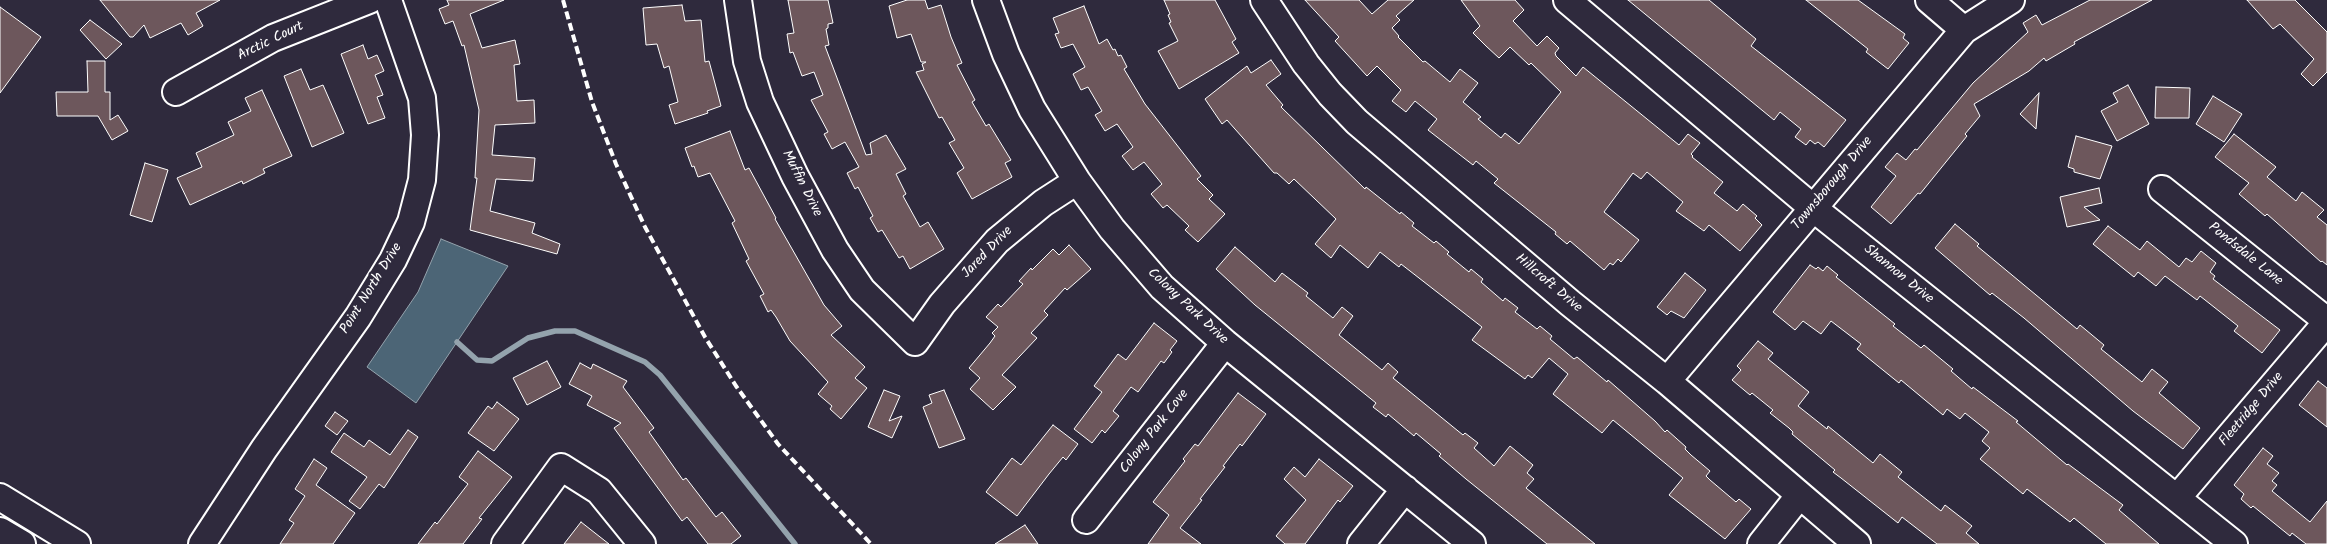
<!DOCTYPE html>
<html>
<head>
<meta charset="utf-8">
<style>
  body { margin:0 }
  canvas { display:block; background:#2f2a3d }
</style>
</head>
<body>
<canvas width="2327" height="544"></canvas>
<script>
const ctx = document.querySelector('canvas').getContext('2d');
ctx.lineJoin = 'round';
function fill(path, color) {
  ctx.fillStyle = color;
  ctx.fill(path, 'evenodd');
}
function shape(rows) {
  const path = new Path2D();
  for (const r of rows) {
    path.moveTo(r[0], r[1]);
    for (let i = 2; i < r.length; i += 2) path.lineTo(r[i], r[i + 1]);
  }
  return path;
}
function stroke(path, color, width, dash) {
  ctx.strokeStyle = color;
  ctx.lineWidth = width;
  ctx.lineCap = dash ? 'butt' : 'round';
  ctx.setLineDash(dash || []);
  ctx.stroke(path);
}
function write(font, color, halo, rows, align = 'center') {
  ctx.font = font + ' Kalam,sans-serif';
  ctx.lineWidth = 4.5;
  ctx.setLineDash([]);
  ctx.textBaseline = 'middle';
  ctx.strokeStyle = halo;
  ctx.fillStyle = color;
  for (const [text, x, y, turn = 0] of rows) {
    ctx.save();
    ctx.translate(x, y);
    ctx.rotate((+turn || 0) * Math.PI / 180);
    ctx.textAlign = isNaN(turn) ? turn : align;
    if (halo) ctx.strokeText(text, 0, 0);
    ctx.fillText(text, 0, 0);
    ctx.restore();
  }
}
const water = shape([
  [441,239,508,266,416,403,367,367,418,292,441,239]
]);
fill(water, '#4c6576');
stroke(water, '#94a3ad', 1);
stroke(shape([
  [457,342,477,360,492,361,528,338,555,331,575,331,645,362,660,375,795,544]
]), '#94a3ad', 5.5);
const building = shape([
  [100,0,220,0,196,13,203,26,188,35,181,23,150,38,144,25,133,37,130,37,100,0],
  [447,0,504,0,470,14,482,48,515,40,520,64,514,65,517,101,534,100,535,123,495,125,492,155,535,158,533,181,496,179,490,211,535,223,532,233,560,244,557,254,470,230,477,178,475,178,479,110,464,45,462,46,453,21,445,24,439,9,449,5,447,0],
  [788,0,828,0,833,23,828,24,828,28,826,29,829,45,825,46,866,155,872,154,870,143,886,135,906,169,896,174,906,194,903,196,920,227,928,222,944,249,910,269,903,256,899,258,882,230,878,232,870,218,873,216,858,187,855,189,847,173,859,167,845,142,832,149,824,134,828,132,811,100,823,95,814,72,802,76,793,52,790,53,787,34,794,33,788,0],
  [907,0,925,0,928,9,941,5,951,37,962,63,957,65,975,100,972,102,986,126,989,124,1011,160,1005,163,1012,177,972,199,957,173,964,168,949,143,955,140,942,117,939,118,916,72,924,70,922,64,926,62,921,62,911,34,897,38,889,6,907,0],
  [1164,0,1215,0,1236,39,1232,42,1239,53,1179,89,1158,51,1178,41,1169,23,1171,22,1168,15,1170,14,1164,0],
  [1305,0,1359,0,1372,14,1388,0,1414,0,1396,16,1400,20,1392,28,1399,36,1398,37,1423,62,1425,61,1450,82,1460,69,1478,83,1463,102,1481,117,1478,119,1501,138,1505,133,1519,144,1561,92,1531,63,1529,65,1510,47,1499,58,1486,46,1473,33,1480,26,1461,0,1515,0,1524,10,1513,21,1537,46,1547,36,1559,48,1555,53,1556,56,1576,76,1583,67,1679,145,1688,134,1700,143,1691,154,1693,156,1692,157,1723,182,1714,193,1737,211,1743,204,1757,216,1755,218,1762,225,1740,251,1709,225,1704,231,1676,211,1683,202,1647,172,1641,179,1633,173,1604,212,1639,240,1621,262,1618,259,1613,265,1610,263,1604,270,1570,241,1567,244,1555,234,1556,232,1494,183,1498,179,1476,161,1473,165,1428,130,1437,119,1415,101,1406,112,1392,101,1401,90,1377,66,1367,76,1335,41,1339,37,1305,0],
  [1628,0,1709,0,1756,39,1751,46,1846,120,1824,147,1818,142,1815,144,1810,140,1806,145,1795,137,1801,129,1780,112,1774,120,1628,0],
  [1806,0,1858,0,1905,34,1903,38,1909,43,1888,69,1866,52,1868,49,1806,0],
  [2090,0,2152,0,2074,42,2075,44,2046,61,2044,58,2029,71,1974,104,1980,116,1965,134,1967,136,1920,194,1918,193,1891,224,1871,207,1896,176,1885,167,1897,153,1906,160,1915,149,1917,150,1973,83,2028,32,2023,23,2036,15,2042,25,2090,0],
  [2247,0,2295,0,2327,32,2327,72,2313,86,2301,74,2314,59,2280,24,2273,29,2247,0],
  [682,5,685,21,701,20,705,62,709,61,721,106,707,111,708,113,675,124,669,105,678,102,669,66,664,68,657,44,646,45,643,8,682,5],
  [1084,6,1099,44,1107,39,1113,50,1115,49,1118,56,1121,55,1127,67,1124,69,1145,104,1201,176,1197,179,1213,195,1209,199,1225,214,1198,242,1185,230,1189,226,1167,205,1163,208,1151,194,1162,184,1144,162,1133,170,1122,156,1133,147,1117,124,1105,131,1095,115,1102,111,1088,87,1081,90,1073,74,1085,67,1073,44,1061,48,1055,34,1059,33,1053,18,1084,6],
  [0,7,41,37,0,93,0,7],
  [90,20,122,44,106,59,80,30,90,20],
  [363,45,368,59,377,55,384,71,375,75,383,95,377,97,385,118,368,124,341,54,363,45],
  [1271,60,1281,74,1266,85,1283,105,1281,107,1365,189,1366,187,1400,214,1401,212,1414,223,1412,226,1434,243,1436,241,1449,252,1447,254,1469,272,1471,269,1483,279,1481,282,1503,301,1505,298,1518,308,1515,312,1537,329,1540,326,1552,336,1550,339,1574,359,1577,357,1607,382,1608,380,1655,421,1665,432,1667,430,1686,447,1685,449,1691,455,1710,471,1706,476,1710,480,1736,502,1739,499,1751,509,1725,539,1669,495,1683,478,1613,420,1602,433,1553,394,1568,374,1549,358,1532,378,1528,375,1525,379,1472,340,1482,327,1401,264,1399,267,1380,252,1368,268,1340,245,1331,258,1315,244,1336,219,1294,179,1289,184,1277,173,1274,173,1227,120,1222,124,1205,99,1247,66,1251,73,1271,60],
  [87,61,105,61,105,92,110,92,110,120,118,115,128,131,112,140,98,116,57,116,56,92,88,92,87,61],
  [301,69,310,90,323,85,344,133,312,147,284,76,301,69],
  [2128,85,2149,124,2117,141,2101,111,2118,102,2113,93,2128,85],
  [2156,87,2190,88,2189,118,2155,118,2156,87],
  [262,90,292,156,263,169,265,173,243,184,242,181,190,205,177,178,202,167,196,153,234,135,228,122,251,111,245,98,262,90],
  [2039,93,2036,129,2020,114,2039,93],
  [2213,96,2242,114,2224,142,2196,124,2213,96],
  [730,131,745,170,749,168,776,218,775,219,824,305,842,326,831,335,865,367,855,378,867,388,841,419,830,409,832,406,818,394,828,382,790,341,776,317,771,310,768,312,760,296,764,294,746,261,749,259,732,223,735,221,710,173,698,177,694,166,692,167,685,148,730,131],
  [2234,134,2276,167,2267,177,2296,201,2302,192,2324,210,2317,217,2327,225,2327,265,2322,261,2321,262,2267,214,2265,216,2239,194,2249,183,2215,157,2234,134],
  [2076,136,2112,146,2100,179,2074,172,2074,169,2068,167,2076,136],
  [145,163,168,170,152,222,130,215,145,163],
  [2099,188,2102,203,2084,207,2100,220,2067,227,2060,197,2099,188],
  [1955,224,1979,244,1977,246,2077,329,2080,325,2104,345,2101,349,2142,382,2152,369,2168,382,2159,393,2200,428,2183,449,2133,411,2024,318,1992,293,1990,295,1935,248,1955,224],
  [2108,226,2140,250,2147,241,2179,267,2186,258,2192,262,2201,251,2216,263,2210,272,2215,276,2213,279,2280,330,2262,353,2234,331,2238,326,2200,296,2197,300,2165,276,2156,286,2138,272,2134,277,2093,244,2108,226],
  [1069,245,1091,269,1067,290,1065,288,1044,311,1048,315,1031,333,1037,338,1002,375,1016,387,993,410,970,389,980,378,969,368,990,343,995,336,992,333,998,327,986,317,998,304,1001,307,1023,284,1019,281,1031,268,1032,270,1053,249,1059,255,1069,245],
  [1235,247,1275,282,1282,273,1308,293,1306,296,1333,318,1342,307,1353,316,1339,335,1382,370,1388,363,1398,372,1393,378,1463,435,1465,433,1478,443,1474,448,1494,466,1510,446,1533,465,1527,473,1534,479,1526,488,1595,544,1547,544,1466,479,1439,456,1441,454,1416,433,1414,436,1388,414,1386,417,1373,407,1376,403,1255,305,1216,269,1235,247],
  [1810,265,1816,269,1818,267,1823,271,1827,266,1838,275,1836,277,1895,324,1893,326,1921,348,1924,345,1930,350,1953,369,1951,371,1972,389,1973,387,2018,421,2016,422,2067,465,2068,464,2123,505,2119,510,2159,544,2106,544,2074,518,2070,522,2027,489,2023,494,1980,459,1990,448,1982,441,1989,432,1965,413,1960,419,1947,409,1943,415,1901,380,1899,383,1857,349,1861,344,1831,321,1821,334,1803,321,1795,330,1773,312,1810,265],
  [1685,273,1706,290,1684,318,1671,311,1667,315,1657,307,1685,273],
  [1154,323,1177,341,1170,350,1172,352,1164,363,1161,361,1138,392,1131,387,1113,411,1119,416,1105,433,1102,430,1092,443,1074,429,1102,392,1094,386,1118,354,1126,360,1154,323],
  [1758,341,1773,353,1768,359,1809,392,1798,406,1827,429,1828,426,1873,463,1880,454,1902,472,1898,477,1941,511,1945,505,1972,526,1966,533,1979,544,1937,544,1902,517,1898,523,1841,478,1833,472,1835,470,1792,434,1793,432,1789,428,1770,413,1773,410,1752,393,1750,395,1732,380,1741,370,1737,366,1758,341],
  [547,361,561,387,527,405,513,378,547,361],
  [580,363,591,369,593,364,627,381,623,387,654,428,649,432,683,480,686,478,716,517,722,512,741,536,731,544,708,544,687,517,682,521,614,428,621,423,587,405,592,396,569,384,580,363],
  [2318,381,2327,388,2327,427,2299,405,2318,381],
  [884,390,900,396,889,421,902,416,892,438,868,427,884,390],
  [944,390,965,439,939,448,923,407,932,403,929,395,944,390],
  [1238,393,1266,414,1242,446,1240,444,1223,466,1225,467,1200,499,1202,500,1180,528,1201,544,1148,544,1169,515,1153,502,1185,461,1183,459,1195,444,1198,446,1238,393],
  [497,402,519,419,494,451,468,433,488,406,492,409,497,402],
  [335,412,348,421,337,435,325,426,335,412],
  [1053,425,1078,444,1066,460,1063,457,1049,474,1017,516,986,492,1012,458,1021,465,1053,425],
  [408,430,418,437,384,488,379,484,360,509,349,501,367,477,331,452,344,433,364,447,369,440,390,455,408,430],
  [2263,448,2273,456,2267,464,2279,473,2272,481,2277,485,2272,491,2310,522,2327,501,2327,544,2306,544,2292,533,2290,536,2253,506,2251,508,2241,499,2244,494,2234,485,2263,448],
  [478,451,512,477,479,518,482,519,463,544,418,544,435,522,437,524,468,484,459,477,478,451],
  [314,459,327,468,316,485,355,513,333,544,280,544,294,523,289,520,305,496,295,489,314,459],
  [1319,459,1353,486,1340,502,1338,500,1305,544,1285,544,1276,536,1306,500,1284,479,1294,467,1305,477,1319,459],
  [581,522,609,544,564,544,581,522],
  [1025,525,1038,544,995,544,1025,525]
]);
fill(building, '#6d575c');
stroke(building, '#fff', 1);
const minor = shape([
  [738,0,747,61,760,102,795,176,835,250,862,290,915,342,942,304,997,241,1043,203,1077,181],
  [986,0,1006,54,1032,109,1077,181,1112,229,1162,287,1225,343,1472,544],
  [1264,0,1306,64,1330,94,1357,122,1570,303,1667,381,1857,544],
  [1567,0,1813,208,2234,544],
  [1929,0,1964,30],
  [176,92,273,38,369,0],
  [2162,189,2327,321],
  [1667,381,1964,30,2011,0],
  [0,497,77,544],
  [2177,498,2327,322],
  [1086,520,1225,343],
  [0,531,22,544],
  [202,544,264,449,358,317,393,260,411,222,422,180,425,135,422,98,388,0],
  [505,544,561,467,599,491,642,544],
  [1361,544,1405,489],
  [1761,544,1799,496]
]);
stroke(minor, '#fff', 30);
stroke(minor, '#2f2a3d', 26);
stroke(shape([
  [563,0,592,102,616,164,645,227,705,337,736,386,778,444,871,544]
]), '#fff', 4, [8, 4]);
write('14px', '#fff', '#2f2a3d', [
  ["Arctic Court",271,42,-26],
  ["Muffin Drive",801,184,63],
  ["Townsborough Drive",1833,184,-50],
  ["Jared Drive",988,253,-46],
  ["Pondsdale Lane",2245,255,39],
  ["Shannon Drive",1898,275,39],
  ["Hillcroft Drive",1548,284,40],
  ["Point North Drive",372,289,-58],
  ["Colony Park Drive",1187,307,43],
  ["Fleetridge Drive",2252,410,-50],
  ["Colony Park Cove",1155,432,-52]
]);
</script>
</body>
</html>
